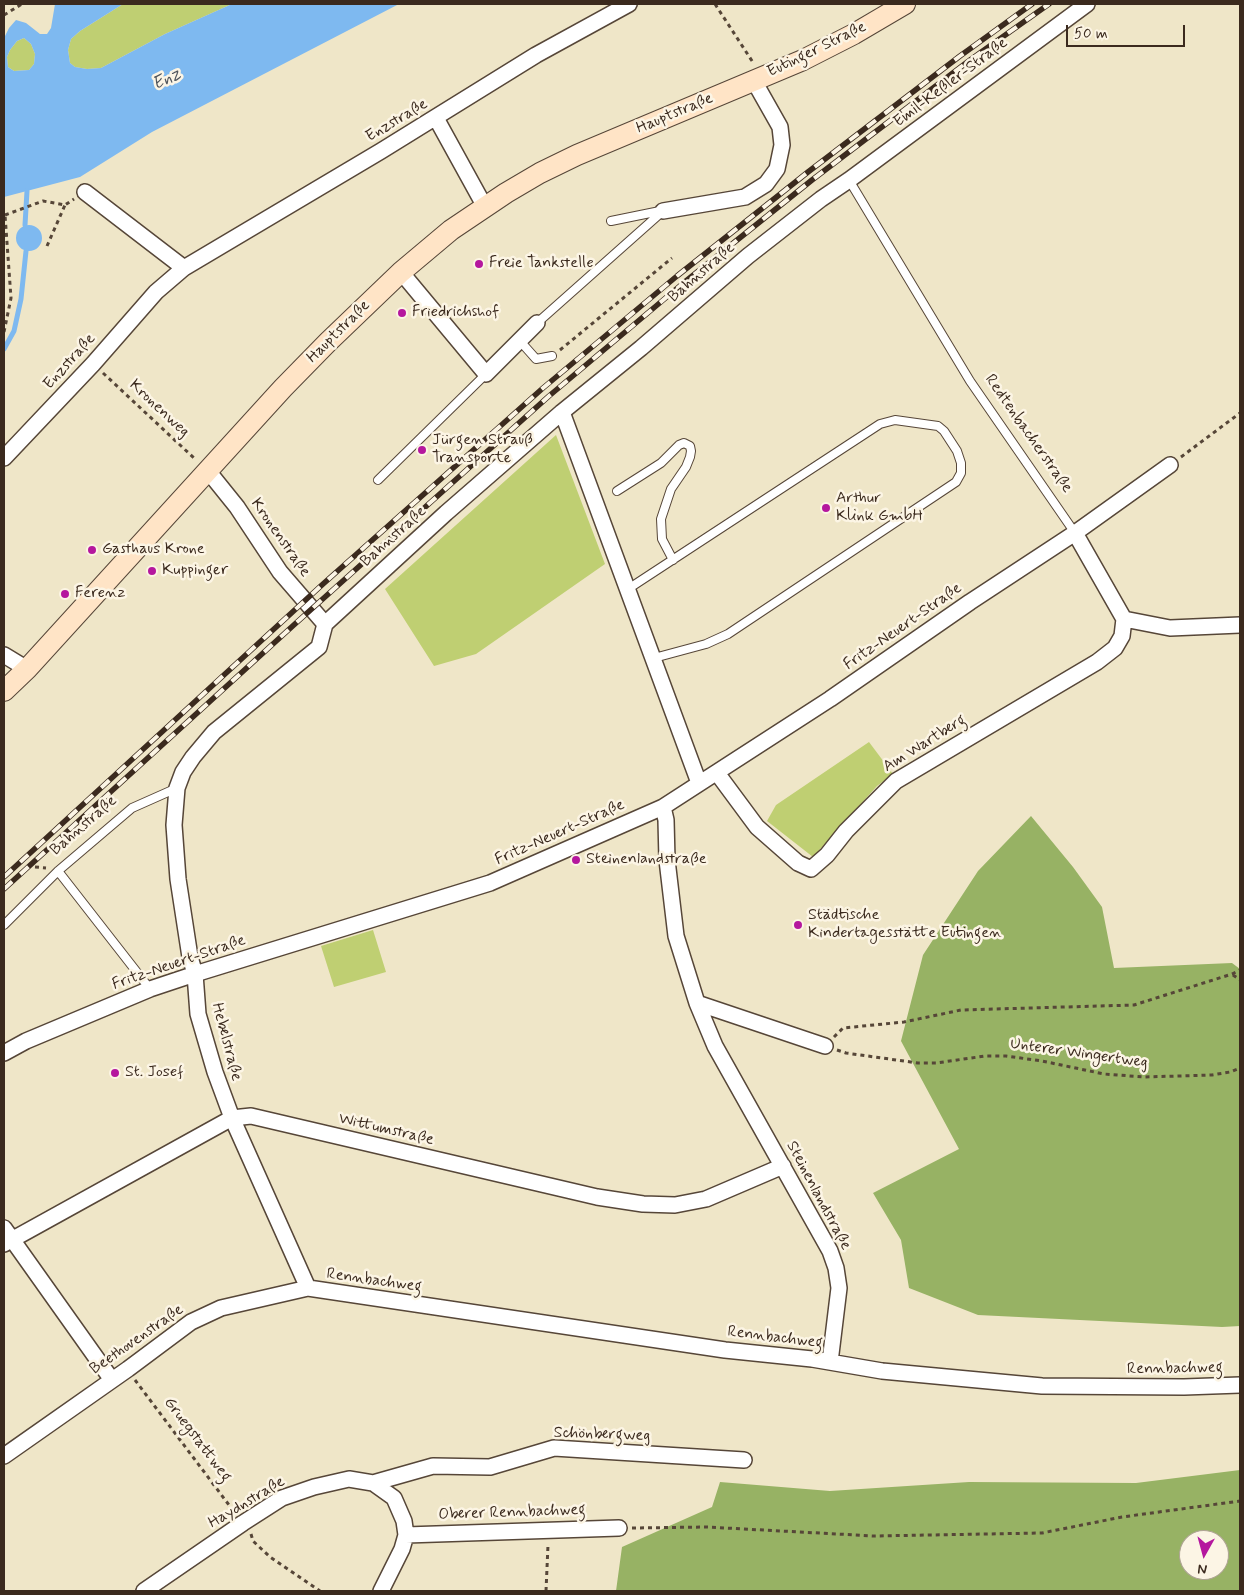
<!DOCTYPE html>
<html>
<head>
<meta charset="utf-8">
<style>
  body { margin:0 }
  #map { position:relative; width:1244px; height:1595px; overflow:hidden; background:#efe6c8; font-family:Mynerve,sans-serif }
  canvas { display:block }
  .frame { position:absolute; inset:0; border:5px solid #3b2a1e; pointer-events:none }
  .north { position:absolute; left:1179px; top:1530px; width:50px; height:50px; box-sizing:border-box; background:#fcf5e5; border:1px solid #afa495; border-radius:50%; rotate:187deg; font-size:14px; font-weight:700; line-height:20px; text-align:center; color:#3b2a1e }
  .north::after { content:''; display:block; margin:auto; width:18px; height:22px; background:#b5179e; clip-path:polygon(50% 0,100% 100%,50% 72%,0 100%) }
  .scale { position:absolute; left:1066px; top:25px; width:119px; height:22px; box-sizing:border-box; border:2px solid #3b2a1e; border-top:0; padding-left:6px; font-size:15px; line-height:18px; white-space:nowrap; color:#3b2a1e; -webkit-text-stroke:4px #fcf5e5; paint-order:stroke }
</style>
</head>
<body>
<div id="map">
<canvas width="1244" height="1595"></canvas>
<div class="frame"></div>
<div class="north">N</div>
<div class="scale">50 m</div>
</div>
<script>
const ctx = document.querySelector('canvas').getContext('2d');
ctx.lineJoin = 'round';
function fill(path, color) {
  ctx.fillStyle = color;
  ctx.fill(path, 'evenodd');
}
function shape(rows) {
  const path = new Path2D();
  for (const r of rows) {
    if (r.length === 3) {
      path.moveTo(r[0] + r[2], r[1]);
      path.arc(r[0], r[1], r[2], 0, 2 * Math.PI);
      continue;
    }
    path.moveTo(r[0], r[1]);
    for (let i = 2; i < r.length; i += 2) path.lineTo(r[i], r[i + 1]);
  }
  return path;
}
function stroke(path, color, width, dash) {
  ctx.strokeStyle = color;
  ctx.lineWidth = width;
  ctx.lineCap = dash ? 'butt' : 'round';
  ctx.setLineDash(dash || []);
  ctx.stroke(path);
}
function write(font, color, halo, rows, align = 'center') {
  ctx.font = font + ' Mynerve,sans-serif';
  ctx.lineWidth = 5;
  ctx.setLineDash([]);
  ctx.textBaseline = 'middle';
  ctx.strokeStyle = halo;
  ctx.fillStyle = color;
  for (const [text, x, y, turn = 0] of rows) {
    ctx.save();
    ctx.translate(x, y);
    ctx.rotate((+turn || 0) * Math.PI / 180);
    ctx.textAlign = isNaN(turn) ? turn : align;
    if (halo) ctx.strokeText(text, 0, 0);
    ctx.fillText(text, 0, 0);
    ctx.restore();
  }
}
fill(shape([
  [123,4,232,4,165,34,101,68,87,69,75,67,70,63,68,50,71,39,80,31],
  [24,38,31,44,35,54,34,64,29,70,14,71,8,67,7,57,10,50,17,41],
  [556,435,605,564,476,654,434,666,385,589],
  [869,742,893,774,877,786,813,857,767,821,776,805],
  [373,930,386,972,334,987,321,946]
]), '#bfcf72');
fill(shape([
  [1031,816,1073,867,1102,907,1114,968,1232,963,1240,969,1240,1326,1222,1327,978,1315,909,1288,901,1240,873,1193,959,1149,901,1041,923,955,978,871],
  [1240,1470,1240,1591,616,1591,622,1547,712,1507,720,1482,830,1491,969,1482,1136,1483],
  [1189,1540,1219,1540,1219,1570,1189,1570]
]), '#97b264');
fill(shape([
  [55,4,123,4,80,31,71,39,68,50,70,63,75,67,87,69,101,68,165,34,232,4,399,4,152,132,80,177,4,197,4,38,9,28,16,20,26,23,40,34,47,34,51,28],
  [24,38,31,44,35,54,34,64,29,70,14,71,8,67,7,57,10,50,17,41],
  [29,238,13]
]), '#7eb9f0');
stroke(shape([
  [25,225,27,191],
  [4,349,14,331,21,299,26,251]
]), '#7eb9f0', 5);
const lane = shape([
  [849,180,970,381,1075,533],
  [611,221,660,211],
  [537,323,663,211],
  [520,341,536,359,552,356],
  [378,480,486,374],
  [617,491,661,463,679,445,684,443,690,446,691,451,690,457,686,467,671,489,661,519,662,539,673,560],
  [628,589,880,424,895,420,938,426,944,431,957,451,961,463,961,473,956,482,728,634,706,644,654,658],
  [58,871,150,989],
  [4,925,58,871,132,808,177,788]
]);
const street = shape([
  [436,118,485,207],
  [85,192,184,268],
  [663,211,745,197,766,184,777,169,782,145,780,127,754,81],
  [401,272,486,374,537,323],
  [562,412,699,783],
  [4,458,93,364,156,292,184,268,381,151,536,55,629,4],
  [208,471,237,507,280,572,325,624],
  [1124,619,1170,628,1240,625],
  [4,655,27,669],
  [717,773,757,827,798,863,811,869,827,855,846,831,896,781,1097,662,1115,648,1122,636,1124,619,1075,533],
  [663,807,666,820,667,860,676,936,697,1003,715,1046,830,1251,836,1268,839,1288,830,1362],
  [697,1003,825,1046],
  [4,1053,26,1041,150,989,195,974,490,883,663,807,830,699,970,602,1075,533,1170,465],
  [4,1228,112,1380],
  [4,1244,232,1118,251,1116,597,1197,643,1204,675,1205,706,1199,783,1166],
  [308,1288,232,1118,215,1072,198,1014,195,974,190,957,178,879,174,825,177,788,183,772,193,757,214,732,319,647,325,624,446,513,562,412,641,348,748,256,821,199,849,180,1087,4],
  [4,1456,128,1369,191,1322,221,1308,308,1288,725,1350,812,1359,882,1371,1042,1386,1184,1387,1240,1385],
  [373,1483,433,1466,490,1467,554,1448,744,1460],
  [406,1535,619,1528],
  [144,1591,243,1523,282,1498,314,1487,349,1479,373,1483,394,1498,404,1521,406,1535,402,1549,381,1591]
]);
const secondary = shape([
  [4,691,27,669,283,388,328,342,401,272,451,230,506,193,540,173,577,155,803,60,854,34,905,4]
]);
stroke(lane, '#564638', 10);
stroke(street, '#564638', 18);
stroke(secondary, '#564638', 22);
stroke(shape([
  [715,4,754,64],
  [4,15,22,4],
  [5,215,43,201,65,205,74,199],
  [47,246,65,205],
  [4,332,11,298,5,215],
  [560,350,672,258],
  [103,373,195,459],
  [1181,457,1240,413],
  [35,867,46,868],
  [1233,975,1240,980],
  [834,1037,843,1028,904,1022,961,1010,1134,1005,1232,974,1240,970],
  [837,1050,846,1053,918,1063,936,1063,985,1056,1006,1056,1042,1061,1104,1074,1144,1077,1212,1075,1230,1072,1240,1068],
  [135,1380,235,1513],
  [632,1528,707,1527,874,1536,1042,1533,1122,1517,1240,1501],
  [251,1534,253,1541,270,1557,320,1591],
  [546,1591,548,1545]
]), '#564638', 3, [4, 4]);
stroke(lane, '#fff', 8);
stroke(street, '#fff', 15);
stroke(secondary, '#ffe4c6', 20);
const rail = shape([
  [4,877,323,584,543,388,677,276,808,172,960,56,1032,4],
  [4,889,296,623,549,396,681,285,812,180,970,60,1049,4]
]);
stroke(rail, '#3b2a1e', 5.5);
stroke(rail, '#fcf5e5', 4, [11]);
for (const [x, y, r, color] of [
  [479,264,5,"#b5179e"],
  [402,313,5,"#b5179e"],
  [422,450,5,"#b5179e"],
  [826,508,5,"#b5179e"],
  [92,550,5,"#b5179e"],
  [152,571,5,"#b5179e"],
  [65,594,5,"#b5179e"],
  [576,860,5,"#b5179e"],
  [798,925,5,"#b5179e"],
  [115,1073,5,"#b5179e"]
]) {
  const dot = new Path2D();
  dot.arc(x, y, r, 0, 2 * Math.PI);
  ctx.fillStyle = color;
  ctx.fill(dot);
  stroke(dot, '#fcf5e5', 2);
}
write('16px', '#3b2a1e', '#fcf5e5', [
  ["Eutinger Straße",817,50,-26],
  ["Emil-Keßler-Straße",951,83,-37],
  ["Hauptstraße",675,114,-23],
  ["Enzstraße",397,121,-31],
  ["Bahnstraße",702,273,-41],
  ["Hauptstraße",339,332,-45],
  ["Enzstraße",70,362,-48],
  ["Kronenweg",159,409,43],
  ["Redtenbacherstraße",1028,434,55],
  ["Bahnstraße",394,537,-42],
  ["Kronenstraße",280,538,55],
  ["Fritz-Neuert-Straße",903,627,-35],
  ["Am Wartberg",925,744,-32],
  ["Bahnstraße",84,826,-41],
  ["Fritz-Neuert-Straße",560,833,-24],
  ["Fritz-Neuert-Straße",179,963,-19],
  ["Hebelstraße",226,1042,75],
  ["Unterer Wingertweg",1079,1054,8],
  ["Wittumstraße",386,1130,13],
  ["Steinenlandstraße",818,1196,62],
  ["Rennbachweg",374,1281,8],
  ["Rennbachweg",775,1338,7],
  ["Beethovenstraße",137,1340,-35],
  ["Rennbachweg",1175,1369,-1],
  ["Schönbergweg",602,1435,2],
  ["Gruegstattweg",197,1440,53],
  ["Haydnstraße",247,1503,-31],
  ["Oberer Rennbachweg",512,1513,-2]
]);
write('16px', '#3b2a1e', '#fcf5e5', [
  ["Freie Tankstelle",489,264],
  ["Friedrichshof",412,313],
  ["Jürgen Strauß",432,441],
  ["Transporte",432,459],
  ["Arthur",836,499],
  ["Klink GmbH",836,517],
  ["Gasthaus Krone",102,550],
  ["Kuppinger",162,571],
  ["Ferenz",75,594],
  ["Steinenlandstraße",586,860],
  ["Städtische",808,916],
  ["Kindertagesstätte Eutingen",808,934],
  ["St. Josef",125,1073]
], 'left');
write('italic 18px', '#4f555d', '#fcf5e5', [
  ["Enz",167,80,-26]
]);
</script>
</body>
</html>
